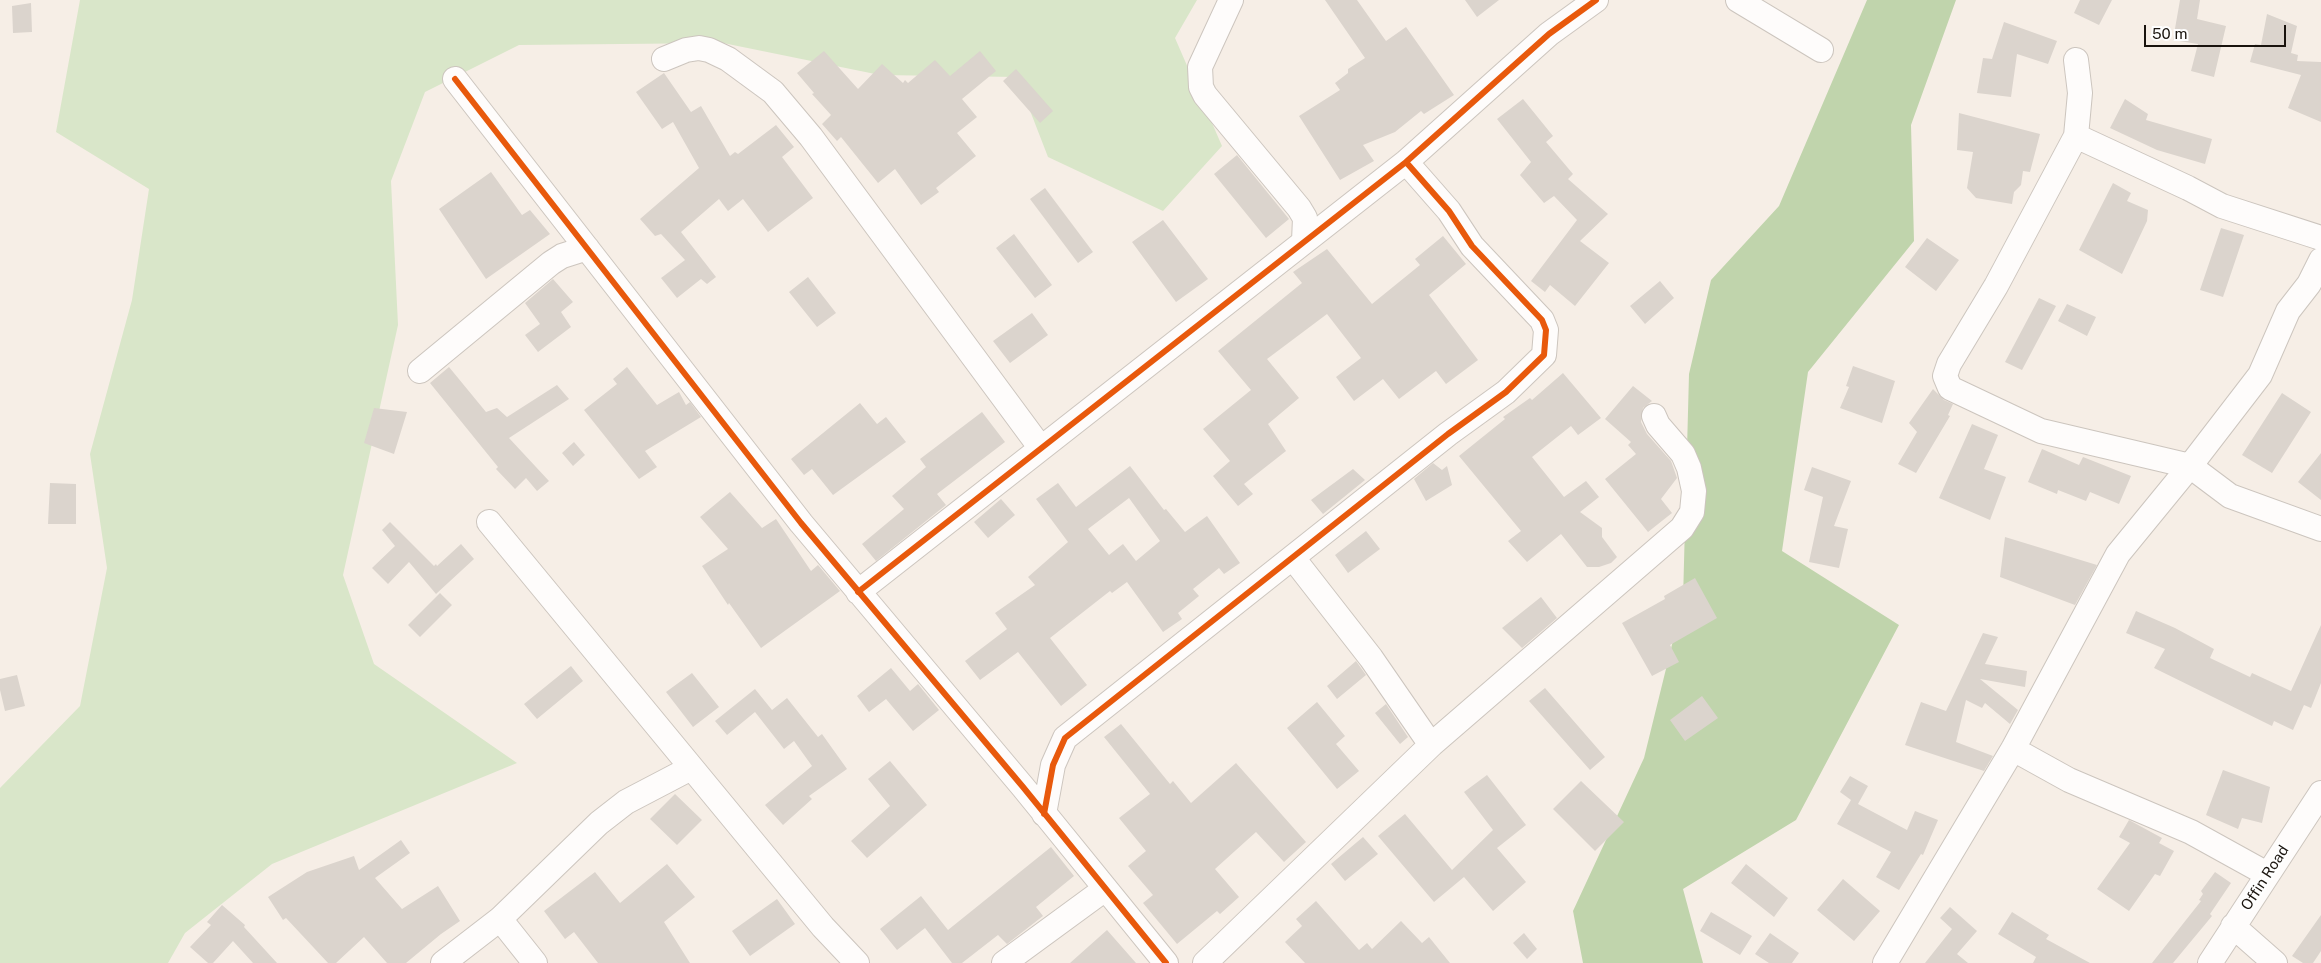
<!DOCTYPE html>
<html>
<head>
<meta charset="utf-8">
<style>
  body { margin:0 }
  #map { position:relative; width:2321px; height:963px; overflow:hidden; background:#f6eee6; font-family:"Public Sans",sans-serif }
  canvas { display:block }
  .scale { position:absolute; left:2144px; top:25px; width:142px; height:22px; box-sizing:border-box; border:2px solid #19130d; border-top:0; padding-left:6px; font-size:15px; line-height:18px; white-space:nowrap; color:#19130d; -webkit-text-stroke:4px #fefefe; paint-order:stroke }
</style>
</head>
<body>
<div id="map">
<canvas width="2321" height="963"></canvas>
<div class="scale">50 m</div>
</div>
<script>
const ctx = document.querySelector('canvas').getContext('2d');
ctx.lineJoin = 'round';
function fill(path, color) {
  ctx.fillStyle = color;
  ctx.fill(path, 'evenodd');
}
function shape(rows) {
  const path = new Path2D();
  for (const r of rows) {
    path.moveTo(r[0], r[1]);
    for (let i = 2; i < r.length; i += 2) path.lineTo(r[i], r[i + 1]);
  }
  return path;
}
function stroke(path, color, width, dash) {
  ctx.strokeStyle = color;
  ctx.lineWidth = width;
  ctx.lineCap = dash ? 'butt' : 'round';
  ctx.setLineDash(dash || []);
  ctx.stroke(path);
}
function write(font, color, halo, rows, align = 'center') {
  ctx.font = font + ' "Public Sans",sans-serif';
  ctx.lineWidth = 5;
  ctx.setLineDash([]);
  ctx.textBaseline = 'middle';
  ctx.strokeStyle = halo;
  ctx.fillStyle = color;
  for (const [text, x, y, turn = 0] of rows) {
    ctx.save();
    ctx.translate(x, y);
    ctx.rotate((+turn || 0) * Math.PI / 180);
    ctx.textAlign = isNaN(turn) ? turn : align;
    if (halo) ctx.strokeText(text, 0, 0);
    ctx.fillText(text, 0, 0);
    ctx.restore();
  }
}
fill(shape([
  [80,0,1197,0,1175,38,1222,146,1163,211,1048,157,1017,77,880,75,723,43,519,45,425,92,391,181,398,325,343,575,374,664,517,763,272,864,185,933,168,963,0,963,0,788,80,706,107,568,90,454,132,300,149,189,56,132]
]), '#d9e6c9');
fill(shape([
  [1867,0,1956,0,1911,125,1914,241,1808,372,1782,551,1899,625,1796,820,1683,889,1703,963,1583,963,1573,911,1644,758,1683,600,1689,374,1711,280,1779,206]
]), '#c0d4ac');
fill(shape([
  [1325,0,1357,0,1386,41,1406,27,1454,95,1424,114,1421,111,1395,132,1363,145,1374,161,1340,180,1299,116,1340,90,1335,83,1348,73,1348,69,1365,58],
  [1465,0,1499,0,1477,17],
  [2080,0,2112,0,2099,25,2074,13],
  [2180,0,2200,0,2197,19,2226,26,2214,77,2191,71,2198,44,2173,40],
  [31,3,32,32,13,33,12,6],
  [2267,14,2297,26,2291,53,2298,55,2297,61,2321,62,2321,122,2288,108,2301,75,2250,62,2255,44,2261,45],
  [2004,22,2057,41,2048,64,2017,54,2011,97,1977,93,1983,58,1992,59],
  [824,51,858,89,882,64,903,83,905,80,908,83,935,60,950,76,980,51,996,71,962,99,977,117,957,133,976,156,936,188,939,192,921,205,895,169,878,183,841,137,837,141,822,124,831,115,812,94,814,93,797,73],
  [1016,69,1053,111,1040,123,1003,81],
  [664,73,691,112,701,106,730,156,735,152,738,154,776,125,794,147,782,157,813,198,768,232,743,199,728,211,719,199,681,232,716,277,707,284,701,279,677,298,661,278,685,260,661,234,655,236,640,219,699,168,673,122,662,129,636,92],
  [1523,99,1553,136,1546,142,1573,174,1568,179,1608,214,1580,241,1609,263,1575,306,1550,285,1545,292,1531,281,1577,220,1554,196,1544,203,1520,175,1531,162,1497,119],
  [2125,99,2148,114,2146,120,2212,139,2205,164,2157,150,2110,128],
  [1959,113,2040,134,2030,172,2023,171,2021,185,2014,192,2012,204,1976,198,1967,188,1973,152,1957,150],
  [1237,155,1289,219,1266,238,1214,174],
  [491,172,522,215,530,210,550,234,486,279,439,209],
  [2113,183,2131,193,2127,201,2148,210,2147,221,2122,274,2079,250],
  [1045,188,1093,252,1078,263,1030,199],
  [1163,220,1208,279,1176,302,1132,242],
  [2221,228,2244,235,2223,297,2200,290],
  [1014,234,1052,285,1035,298,996,248],
  [1443,236,1466,264,1429,295,1478,360,1446,384,1436,371,1399,399,1383,379,1354,401,1336,377,1361,358,1327,314,1267,359,1299,398,1268,424,1286,451,1244,484,1253,494,1238,506,1213,476,1230,461,1203,429,1251,390,1218,351,1302,283,1293,272,1327,249,1372,304,1420,265,1415,259],
  [1927,238,1959,260,1936,291,1905,267],
  [808,277,836,313,817,327,789,292],
  [553,279,573,302,561,312,571,327,538,352,525,335,540,324,525,303],
  [1660,281,1674,298,1645,324,1630,306],
  [2039,298,2056,306,2022,370,2005,362],
  [2067,304,2096,317,2087,336,2058,321],
  [1032,313,1048,335,1010,363,993,341],
  [1853,366,1895,381,1882,423,1840,408,1849,387,1846,386],
  [449,367,486,412,497,408,507,417,557,385,569,399,509,438,549,481,537,491,526,478,515,489,496,469,498,467,430,383],
  [627,367,657,405,679,392,686,405,690,402,701,417,645,451,657,467,639,479,584,410,617,384,613,379],
  [1563,373,1601,418,1578,435,1571,426,1532,457,1564,497,1586,481,1599,497,1580,512,1602,528,1602,537,1617,557,1611,563,1599,567,1587,567,1561,534,1527,562,1508,541,1521,531,1459,456,1505,419,1503,417,1530,398,1532,400],
  [1633,386,1652,401,1643,408,1641,422,1647,434,1671,461,1677,478,1661,499,1672,513,1648,532,1605,479,1636,454,1628,445,1631,442,1605,419],
  [1933,389,1944,400,1953,404,1948,415,1950,416,1916,473,1898,464,1917,432,1909,423],
  [2282,393,2311,412,2272,473,2242,455],
  [860,403,877,424,886,417,906,442,833,495,812,469,804,475,791,459],
  [374,408,407,412,394,454,364,443],
  [982,412,1005,442,937,494,946,505,876,561,862,544,904,509,892,496,926,467,920,459],
  [1972,424,1998,435,1984,469,2006,477,1990,520,1939,498],
  [574,442,585,455,573,466,562,453],
  [2042,449,2079,465,2083,457,2131,476,2119,504,2090,492,2086,501,2058,490,2057,494,2028,482],
  [2321,453,2321,500,2298,482],
  [1433,463,1442,470,1447,466,1452,485,1426,501,1414,479],
  [1130,466,1164,510,1166,509,1185,532,1207,516,1240,563,1224,574,1219,568,1193,589,1199,596,1178,613,1182,619,1163,632,1127,582,1112,593,1110,591,1050,638,1087,685,1061,706,1018,652,980,680,965,661,1007,629,995,613,1035,585,1028,577,1068,542,1036,499,1058,483,1076,507],
  [1129,498,1160,541,1136,561,1123,544,1109,555,1088,529],
  [1812,467,1851,481,1834,526,1848,529,1839,568,1809,562,1823,497,1804,490],
  [1353,469,1365,480,1323,514,1311,500],
  [50,483,76,484,76,524,48,524],
  [730,492,762,528,776,519,811,571,818,565,840,591,761,648,729,603,728,605,702,566,728,549,700,517],
  [1001,499,1015,515,988,538,974,522],
  [390,522,434,566,436,564,437,566,461,544,474,559,436,594,409,562,388,584,372,568,395,546,382,530],
  [1366,531,1380,549,1348,573,1335,555],
  [2005,537,2097,565,2075,605,2000,577],
  [1695,578,1717,618,1670,645,1679,662,1652,676,1622,623,1665,599,1664,596],
  [440,593,452,605,420,637,408,625],
  [1541,597,1557,618,1522,648,1502,628],
  [2136,611,2175,628,2214,649,2210,658,2250,677,2252,673,2291,691,2321,625,2321,683,2311,708,2304,705,2293,730,2274,721,2272,726,2154,668,2165,649,2126,633],
  [1983,633,1998,637,1985,664,2027,671,2025,687,1980,679,2018,710,2010,724,1985,703,1982,708,1966,700,1956,742,1993,756,1984,771,1905,745,1921,702,1946,711],
  [1356,661,1366,675,1337,699,1327,686],
  [571,666,583,681,537,719,524,704],
  [891,668,910,691,918,684,939,710,913,731,886,699,869,712,857,696],
  [692,673,719,707,693,727,666,692],
  [17,675,25,706,5,711,0,690,0,679],
  [1545,688,1605,757,1590,770,1529,701],
  [755,689,772,710,787,698,818,737,822,734,847,769,809,796,812,799,783,825,765,805,812,766,794,741,784,749,755,712,727,735,715,721],
  [1702,696,1718,718,1685,741,1670,720],
  [1317,702,1345,736,1336,744,1359,771,1337,789,1287,728],
  [1386,704,1408,737,1400,744,1375,713],
  [1121,724,1170,784,1173,781,1191,803,1236,763,1306,842,1284,862,1256,832,1215,869,1239,897,1220,914,1217,911,1177,944,1143,903,1153,895,1128,866,1146,851,1119,818,1150,794,1104,737],
  [890,761,927,805,867,858,851,841,890,806,868,779],
  [2223,770,2270,787,2262,823,2242,818,2238,829,2206,815],
  [1487,775,1526,825,1497,848,1526,882,1493,911,1464,877,1434,902,1378,836,1405,814,1452,870,1493,830,1464,792],
  [1850,776,1868,786,1858,804,1907,830,1915,811,1938,820,1923,855,1921,854,1899,890,1876,877,1891,852,1837,824,1851,800,1840,792],
  [1581,781,1624,822,1595,851,1553,809],
  [675,794,702,820,677,845,650,819],
  [2129,820,2162,838,2159,843,2174,851,2160,876,2155,874,2129,911,2097,889,2130,843,2119,837],
  [1363,837,1378,854,1345,881,1331,864],
  [401,840,410,853,375,878,402,909,438,886,460,921,441,934,406,963,387,963,364,937,336,963,328,963,286,918,283,920,268,897,307,872,354,856,359,870],
  [1051,847,1074,876,1036,907,1043,916,1007,944,998,935,962,963,952,963,925,928,897,950,880,929,921,896,948,930],
  [667,864,695,897,664,922,690,963,598,963,574,932,565,939,544,911,595,872,620,903],
  [1746,864,1788,898,1774,917,1731,883],
  [2215,872,2231,883,2210,914,2212,916,2173,963,2152,963,2201,901,2199,900,2203,894,2201,891],
  [1843,879,1880,911,1854,941,1817,910],
  [777,899,795,924,750,956,732,931],
  [1316,901,1359,950,1367,943,1372,949,1401,921,1422,943,1429,937,1450,963,1305,963,1285,942,1302,926,1296,919],
  [222,905,245,925,244,927,277,963,253,963,233,941,213,963,208,963,190,947,211,925,207,922],
  [1950,907,1977,931,1957,954,1968,963,1925,963,1952,929,1940,918],
  [1711,912,1752,936,1740,955,1700,931],
  [2012,912,2049,935,2046,939,2090,963,2033,963,2036,957,1998,934],
  [2321,915,2321,951,2313,963,2303,963,2292,956],
  [1107,930,1136,963,1070,963],
  [1524,933,1537,949,1527,959,1513,943],
  [1770,933,1799,953,1792,963,1769,963,1755,954]
]), '#dbd4cd');
const minor = shape([
  [1231,0,1200,67,1201,87,1205,95,1299,208,1305,218,1304,241],
  [1738,0,1821,50],
  [664,59,686,50,699,48,709,50,728,59,773,92,811,137,1040,447],
  [2076,60,2080,93,2076,136,1996,286,1949,364,1945,376,1950,388,2041,431,2190,466,2230,496,2321,529],
  [455,79,801,523,1023,787,1166,963],
  [2076,136,2188,188,2222,206,2321,238],
  [420,371,551,263,562,256,587,248],
  [489,522,823,927,857,963],
  [1293,558,1371,658,1431,745],
  [858,592,1406,162,1549,34,1596,0],
  [2013,749,2069,780,2191,832,2267,874],
  [1044,814,1053,765,1065,738,1448,434,1506,392,1544,355,1546,330,1542,320,1472,246,1449,211,1406,162],
  [500,919,535,963],
  [2233,926,2275,963],
  [443,963,500,919,599,823,626,802,691,768],
  [1004,963,1105,889],
  [1205,963,1431,745,1682,528,1692,512,1694,491,1689,468,1683,454,1658,425,1654,416],
  [1885,963,2013,749,2118,554,2190,466,2260,375,2288,311,2309,284,2321,260],
  [2210,963,2321,793]
]);
stroke(minor, '#ccc5be', 26);
stroke(minor, '#fefcfb', 24);
stroke(shape([
  [455,79,801,523,1023,787,1166,963],
  [858,592,1406,162,1549,34,1596,0],
  [1044,814,1053,765,1065,738,1448,434,1506,392,1544,355,1546,330,1542,320,1472,246,1449,211,1406,162]
]), '#e8590c', 6);
write('15px', '#19130d', '#fefefe', [
  ["Offin Road",2265,878,-57]
]);
</script>
</body>
</html>
